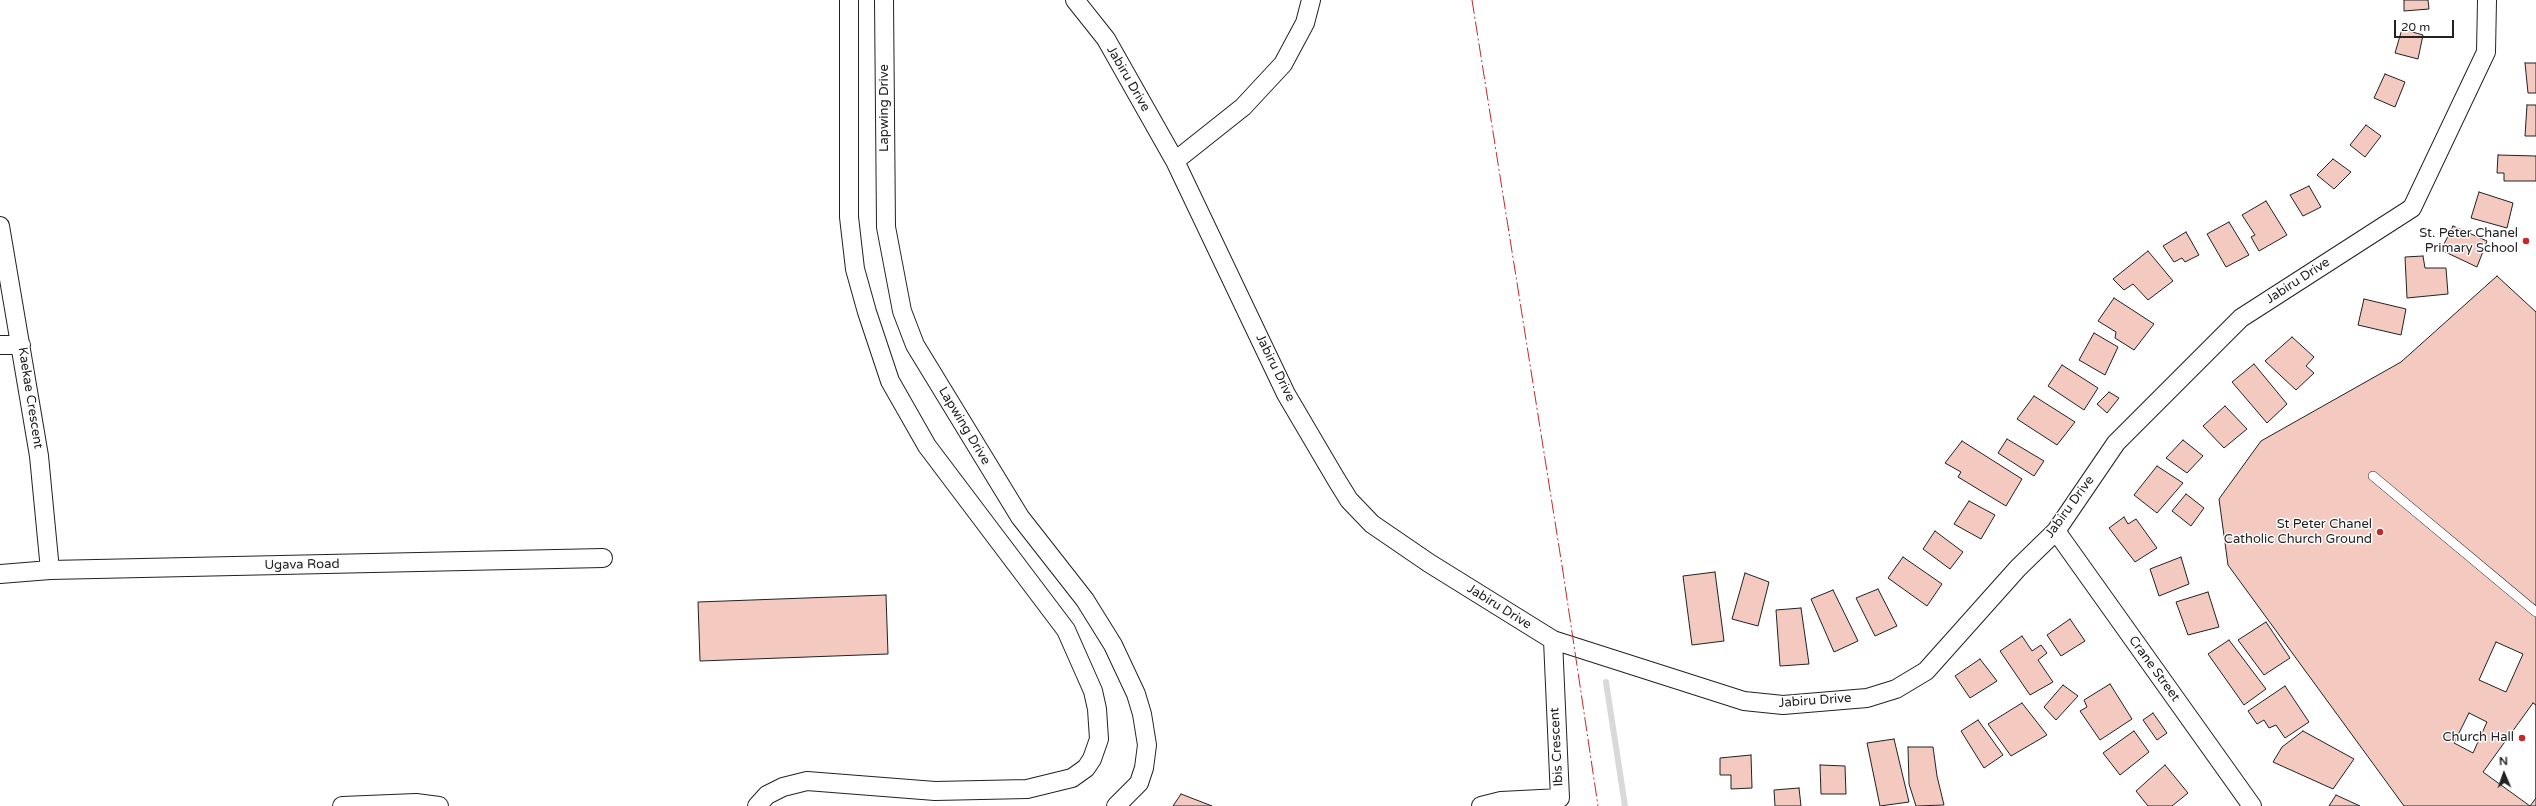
<!DOCTYPE html>
<html>
<head>
<meta charset="utf-8">
<style>
  body { margin:0 }
  #map { position:relative; width:2536px; height:806px; overflow:hidden; background:#fff; font-family:"Varela Round",sans-serif }
  canvas { display:block }
  .north { position:absolute; left:2484px; top:754px; width:40px; height:40px; -webkit-text-stroke:3px #fff; paint-order:stroke; rotate:358deg; font-size:11px; font-weight:700; line-height:16px; text-align:center; color:#222 }
  .north::after { content:''; display:block; margin:auto; width:14px; height:18px; background:#222; clip-path:polygon(50% 0,100% 100%,50% 72%,0 100%) }
  .scale { position:absolute; left:2394px; top:20px; width:60px; height:18px; box-sizing:border-box; border:2px solid #222; border-top:0; padding-left:5px; font-size:12px; line-height:14px; white-space:nowrap; color:#222; -webkit-text-stroke:3px #fff; paint-order:stroke }
</style>
</head>
<body>
<div id="map">
<canvas width="2536" height="806"></canvas>
<div class="north">N</div>
<div class="scale">20 m</div>
</div>
<script>
const ctx = document.querySelector('canvas').getContext('2d');
ctx.lineJoin = 'round';
function shape(rows) {
  const path = new Path2D();
  for (const r of rows) {
    path.moveTo(r[0], r[1]);
    for (let i = 2; i < r.length; i += 2) path.lineTo(r[i], r[i + 1]);
  }
  return path;
}
function stroke(path, color, width, dash) {
  ctx.strokeStyle = color;
  ctx.lineWidth = width;
  ctx.lineCap = dash ? 'butt' : 'round';
  ctx.setLineDash(dash || []);
  ctx.stroke(path);
}
function fill(path, color) {
  ctx.fillStyle = color;
  ctx.fill(path, 'evenodd');
}
function write(font, color, halo, rows, align = 'center') {
  ctx.font = font + ' "Varela Round",sans-serif';
  ctx.lineWidth = 3;
  ctx.setLineDash([]);
  ctx.textBaseline = 'middle';
  ctx.strokeStyle = halo;
  ctx.fillStyle = color;
  for (const [text, x, y, turn = 0] of rows) {
    ctx.save();
    ctx.translate(x, y);
    ctx.rotate((+turn || 0) * Math.PI / 180);
    ctx.textAlign = isNaN(turn) ? turn : align;
    if (halo) ctx.strokeText(text, 0, 0);
    ctx.fillText(text, 0, 0);
    ctx.restore();
  }
}
stroke(shape([
  [1606,682,1625,806]
]), '#d9d9d9', 6);
const building = shape([
  [2404,0,2428,0,2429,9,2404,11,2404,0],
  [2402,29,2423,35,2418,59,2395,53,2402,29],
  [2525,63,2536,63,2536,93,2528,93,2525,63],
  [2385,74,2405,82,2395,107,2374,98,2385,74],
  [2527,105,2536,105,2536,136,2525,136,2527,105],
  [2366,125,2381,136,2365,157,2350,145,2366,125],
  [2498,155,2536,156,2536,181,2504,181,2504,173,2497,173,2498,155],
  [2333,159,2351,172,2334,189,2317,175,2333,159],
  [2309,186,2321,207,2303,216,2290,195,2309,186],
  [2479,192,2513,203,2507,228,2471,218,2479,192],
  [2266,201,2287,235,2259,251,2251,237,2255,235,2242,215,2266,201],
  [2229,222,2249,255,2226,267,2207,234,2229,222],
  [2453,226,2487,241,2477,267,2441,250,2453,226],
  [2186,232,2199,255,2185,262,2182,258,2174,262,2163,246,2186,232],
  [2148,251,2173,281,2148,300,2133,284,2124,290,2113,279,2148,251],
  [2423,256,2425,268,2446,268,2448,294,2407,298,2405,257,2423,256],
  [2497,276,2536,312,2536,806,2404,806,2228,565,2219,499,2261,441,2401,362,2497,276],
  [2114,298,2154,324,2134,350,2115,338,2116,332,2098,321,2114,298],
  [2364,299,2406,309,2401,335,2358,325,2364,299],
  [2094,333,2118,347,2105,375,2079,360,2094,333],
  [2292,337,2314,357,2306,366,2314,373,2296,390,2265,361,2292,337],
  [2254,364,2287,404,2267,423,2232,382,2254,364],
  [2062,365,2098,388,2084,410,2048,386,2062,365],
  [2109,392,2119,398,2107,413,2097,404,2109,392],
  [2034,396,2075,422,2057,445,2017,419,2034,396],
  [2225,406,2247,429,2224,448,2203,426,2225,406],
  [2007,439,2044,461,2034,476,1998,453,2007,439],
  [2183,440,2203,456,2187,473,2166,458,2183,440],
  [1962,441,2022,479,2006,506,1958,477,1961,472,1945,463,1962,441],
  [2157,466,2183,483,2157,513,2134,495,2157,466],
  [2186,494,2204,508,2191,526,2172,511,2186,494],
  [1969,501,1995,515,1981,539,1954,524,1969,501],
  [2124,517,2128,524,2136,519,2157,548,2135,562,2109,528,2124,517],
  [1935,531,1963,552,1950,569,1923,549,1935,531],
  [1903,557,1942,584,1927,606,1888,578,1903,557],
  [2181,557,2189,584,2159,596,2150,569,2181,557],
  [1715,572,1724,641,1692,645,1683,576,1715,572],
  [1745,573,1769,582,1758,626,1732,619,1745,573],
  [1878,589,1897,626,1875,636,1856,598,1878,589],
  [1833,590,1858,641,1834,652,1811,599,1833,590],
  [2208,592,2219,627,2188,635,2176,602,2208,592],
  [886,595,888,654,700,661,698,602,886,595],
  [1801,608,1809,664,1780,666,1776,610,1801,608],
  [2070,619,2085,641,2061,656,2047,635,2070,619],
  [2266,622,2290,658,2264,675,2238,640,2266,622],
  [2022,636,2032,651,2041,645,2047,653,2038,660,2053,682,2030,695,2000,651,2022,636],
  [2229,640,2266,689,2244,705,2208,654,2229,640],
  [2496,642,2523,654,2506,692,2479,680,2496,642],
  [1980,659,1997,681,1970,698,1955,676,1980,659],
  [2110,684,2132,719,2100,740,2080,711,2087,707,2084,700,2110,684],
  [2063,685,2078,696,2056,720,2044,707,2063,685],
  [2285,686,2309,722,2285,738,2276,725,2269,728,2264,720,2257,724,2248,711,2285,686],
  [2022,703,2047,735,2011,756,1988,724,2022,703],
  [2533,703,2536,705,2536,798,2530,806,2483,772,2533,703],
  [2153,713,2167,733,2157,740,2143,720,2153,713],
  [2469,713,2487,722,2473,753,2454,743,2469,713],
  [1978,720,2003,755,1984,768,1961,731,1978,720],
  [2134,731,2149,752,2120,775,2103,753,2134,731],
  [2303,731,2354,759,2333,789,2273,762,2282,747,2303,731],
  [1894,739,1909,802,1880,806,1867,743,1894,739],
  [1908,747,1933,747,1937,776,1944,805,1916,806,1909,784,1908,747],
  [1751,755,1752,788,1731,789,1731,775,1720,775,1720,758,1751,755],
  [1820,765,1845,766,1846,794,1821,794,1820,765],
  [2165,765,2188,793,2172,806,2148,806,2136,791,2165,765],
  [1799,788,1801,806,1775,806,1774,790,1799,788],
  [1181,794,1212,806,1173,806,1181,794],
  [2336,795,2360,806,2329,806,2336,795]
]);
fill(building, '#f3c9c0');
stroke(building, '#222', 1);
const lane = shape([
  [2373,476,2536,612]
]);
const street = shape([
  [884,0,886,227,902,311,915,345,1020,517,1085,600,1113,645,1136,694,1142,714,1147,745,1144,768,1139,783,1116,806],
  [1075,0,1106,39,1175,161,1286,394,1336,479,1349,500,1372,524,1429,563,1553,640,1744,701,1783,705,1867,698,1896,689,1926,671,2018,568,2056,531,2116,443,2241,318,2412,208,2486,52,2487,0],
  [1175,161,1243,107,1283,64,1305,23,1311,0],
  [0,226,39,456,50,570],
  [0,345,21,345],
  [2056,531,2252,806],
  [0,574,50,570,603,558],
  [342,806,416,803,439,806],
  [757,806,767,795,783,787,807,781,935,791,1027,789,1072,778,1086,768,1092,759,1099,739,1097,709,1093,691,1066,630,927,446,890,381,867,312,855,269,849,217,849,0],
  [1481,806,1501,801,1560,798,1553,640]
]);
stroke(lane, '#222', 10);
stroke(street, '#222', 20);
stroke(lane, '#fff', 9);
stroke(street, '#fff', 18);
stroke(shape([
  [1472,0,1563,572,1598,806]
]), '#c62828', 1, [14, 3, 2, 3]);
for (const [x, y, r, color] of [
  [2526,241,4,"#c62828"],
  [2380,532,4,"#c62828"],
  [2522,738,4,"#c62828"]
]) {
  const dot = new Path2D();
  dot.arc(x, y, r, 0, 2 * Math.PI);
  ctx.fillStyle = color;
  ctx.fill(dot);
  stroke(dot, '#fff', 1.5);
}
write('13px', '#222', '#fff', [
  ["Jabiru Drive",1128,79,60],
  ["Lapwing Drive",885,108,-90],
  ["Jabiru Drive",2298,281,-33],
  ["Jabiru Drive",1275,368,64],
  ["Kaekae Crescent",30,398,81],
  ["Lapwing Drive",964,426,59],
  ["Jabiru Drive",2070,507,-54],
  ["Ugava Road",302,565,-1],
  ["Jabiru Drive",1499,607,32],
  ["Crane Street",2154,669,54],
  ["Jabiru Drive",1815,701,-4],
  ["Ibis Crescent",1557,747,-93]
]);
write('13px', '#222', '#fff', [
  ["St. Peter Chanel",2518,234],
  ["Primary School",2518,249],
  ["St Peter Chanel",2372,525],
  ["Catholic Church Ground",2372,540],
  ["Church Hall",2514,738]
], 'right');
</script>
</body>
</html>
